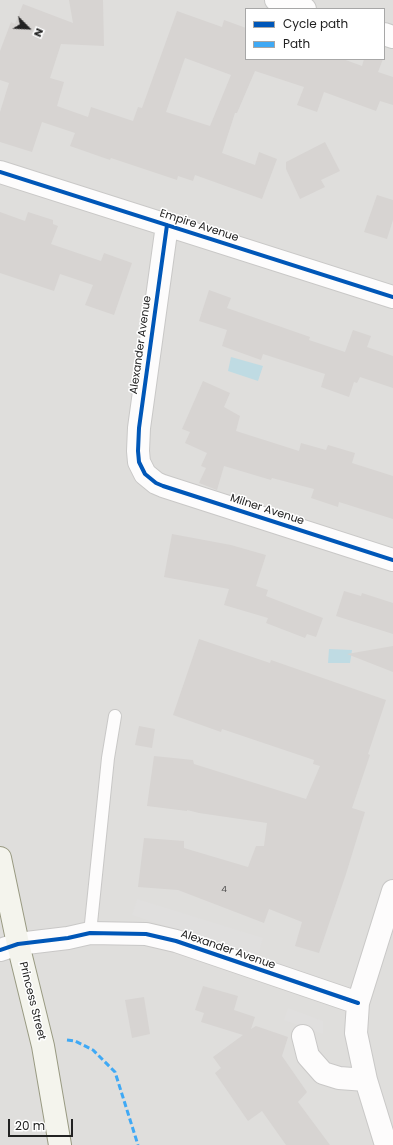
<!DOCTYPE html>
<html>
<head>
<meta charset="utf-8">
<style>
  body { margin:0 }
  #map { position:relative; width:393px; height:1145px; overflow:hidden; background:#f0eeeb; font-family:Poppins,sans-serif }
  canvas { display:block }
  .legend { position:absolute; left:245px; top:8px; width:140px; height:52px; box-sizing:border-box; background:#fff; border:1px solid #a7a7a7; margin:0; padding:5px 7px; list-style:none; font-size:12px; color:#222 }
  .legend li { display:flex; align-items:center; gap:8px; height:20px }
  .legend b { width:20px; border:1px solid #a7a7a7 }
  .north { position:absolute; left:8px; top:8px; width:40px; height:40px; -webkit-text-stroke:3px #fff; paint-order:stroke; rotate:114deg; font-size:11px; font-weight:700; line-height:16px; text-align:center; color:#222 }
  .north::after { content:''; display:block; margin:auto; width:14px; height:18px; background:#222; clip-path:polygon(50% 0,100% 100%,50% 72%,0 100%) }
  .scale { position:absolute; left:8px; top:1119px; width:65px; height:18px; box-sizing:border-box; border:2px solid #222; border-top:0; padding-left:5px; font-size:12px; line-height:14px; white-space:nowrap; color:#222; -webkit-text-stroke:3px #fff; paint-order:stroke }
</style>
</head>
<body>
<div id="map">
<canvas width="393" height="1145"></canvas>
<ul class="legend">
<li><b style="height:5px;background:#0057b8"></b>Cycle path</li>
<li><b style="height:5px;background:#3fa9f5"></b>Path</li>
</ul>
<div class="north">N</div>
<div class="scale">20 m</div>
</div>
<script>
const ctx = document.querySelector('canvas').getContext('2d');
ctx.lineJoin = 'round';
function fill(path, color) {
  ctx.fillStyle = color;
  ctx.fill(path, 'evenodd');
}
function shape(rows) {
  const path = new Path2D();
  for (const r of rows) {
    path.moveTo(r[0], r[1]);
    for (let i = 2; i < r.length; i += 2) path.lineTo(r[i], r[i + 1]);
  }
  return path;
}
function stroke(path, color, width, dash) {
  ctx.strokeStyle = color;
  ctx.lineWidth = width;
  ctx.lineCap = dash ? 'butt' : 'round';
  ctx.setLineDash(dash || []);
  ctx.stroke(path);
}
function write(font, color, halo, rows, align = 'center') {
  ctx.font = font + ' Poppins,sans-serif';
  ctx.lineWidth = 3;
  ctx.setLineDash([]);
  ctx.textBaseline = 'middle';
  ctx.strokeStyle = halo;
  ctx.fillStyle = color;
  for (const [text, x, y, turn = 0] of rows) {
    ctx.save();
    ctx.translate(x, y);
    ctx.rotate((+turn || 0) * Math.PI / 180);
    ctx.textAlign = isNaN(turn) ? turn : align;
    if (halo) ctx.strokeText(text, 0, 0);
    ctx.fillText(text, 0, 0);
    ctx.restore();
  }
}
fill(shape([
  [0,0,393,0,393,1145,0,1145],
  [246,9,384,9,384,59,246,59]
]), '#dfdedc');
fill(shape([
  [137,899,263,938,258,956,132,915],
  [288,1008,323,1021,323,1034,284,1020]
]), '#e0dfde');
fill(shape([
  [231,357,263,366,258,381,228,371],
  [329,649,352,650,350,663,328,663]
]), '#bfdbe3');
fill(shape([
  [69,0,103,0,104,46,61,44,50,78,64,82,57,106,88,117,91,107,133,121,138,107,142,108,177,11,222,27,224,20,246,28,246,59,343,59,362,66,364,59,383,59,378,72,393,77,393,105,380,101,376,111,324,92,317,112,297,105,304,87,255,71,237,113,235,113,222,153,255,165,259,152,277,159,262,199,195,175,193,181,178,176,177,180,111,158,110,160,70,146,75,133,42,122,32,152,0,142,0,112,9,83,0,80,0,51,11,22,15,24,23,4,73,23],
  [185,58,231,75,210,126,166,112],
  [325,142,340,171,321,180,325,187,300,199,286,169,286,162],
  [377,195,393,200,393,220,387,239,364,232],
  [0,212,25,221,28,212,53,220,53,224,58,226,51,244,101,261,104,253,132,263,114,315,85,305,93,285,60,274,54,291,0,273],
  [209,290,231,298,227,308,310,337,309,340,345,352,353,330,371,336,367,347,393,356,393,388,360,377,357,383,354,382,349,397,321,387,325,374,263,354,261,360,222,346,227,330,199,321],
  [203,381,230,393,224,407,240,416,236,431,299,451,301,443,326,450,328,445,355,453,352,463,393,476,393,519,339,502,338,507,311,498,314,489,272,478,271,480,224,466,217,490,199,483,206,468,201,466,207,453,185,443,190,432,182,429],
  [172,534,231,545,266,555,256,586,268,590,266,596,323,618,316,637,307,634,305,638,266,623,268,618,224,605,229,589,164,577],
  [344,591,361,596,362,593,393,603,393,634,336,616],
  [199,639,270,663,271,660,386,700,368,754,370,755,352,808,365,812,346,874,319,953,295,946,302,922,269,909,264,923,178,890,138,887,144,838,184,841,184,848,248,867,256,846,264,846,267,823,199,813,187,810,187,811,147,806,154,756,193,760,194,764,306,799,320,766,313,764,314,760,222,729,221,732,173,715],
  [393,646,393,672,347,654],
  [139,726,155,729,152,748,135,745],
  [203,986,238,996,234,1010,255,1017,251,1029,256,1026,288,1037,282,1056,307,1092,298,1102,330,1145,286,1145,262,1111,248,1121,215,1073,221,1068,213,1057,243,1035,201,1022,204,1013,195,1010],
  [144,997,150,1034,132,1038,125,1000]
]), '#d7d4d2');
const lane = shape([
  [90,933,108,758,115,716]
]);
const street = shape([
  [276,0,305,9],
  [384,34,393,37],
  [0,172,393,297],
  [167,225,139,428,138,451,139,462,145,474,156,483,163,486,393,560],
  [0,950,18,944,68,938,90,933,146,934,176,941,358,1003],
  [303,1036,308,1056,323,1073,339,1078,366,1080],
  [386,1145,366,1080,356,1033,358,1003,393,891]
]);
const secondary = shape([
  [0,858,18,944,43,1046,60,1145]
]);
stroke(lane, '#c9c8c7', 14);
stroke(street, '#c9c8c7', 24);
stroke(secondary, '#999a82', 24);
stroke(lane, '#fdfcfc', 12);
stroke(street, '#fdfcfc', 22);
stroke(secondary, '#f4f4ed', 22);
stroke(shape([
  [67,1040,75,1041,93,1050,115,1072,138,1145]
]), '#3fa9f5', 3, [6, 3]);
stroke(shape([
  [0,172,393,297],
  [167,225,139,428,138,451,139,462,145,474,156,483,163,486,393,560],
  [0,950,18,944,68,938,90,933,146,934,176,941,358,1003]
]), '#0057b8', 4);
write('9px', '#4f4e4e', null, [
  ["4",224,890]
]);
write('11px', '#222', '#fff', [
  ["Empire Avenue",199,226,18],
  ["Alexander Avenue",141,345,-82],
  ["Milner Avenue",267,510,18],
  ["Alexander Avenue",228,950,19],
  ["Princess Street",32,1001,76]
]);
</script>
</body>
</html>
